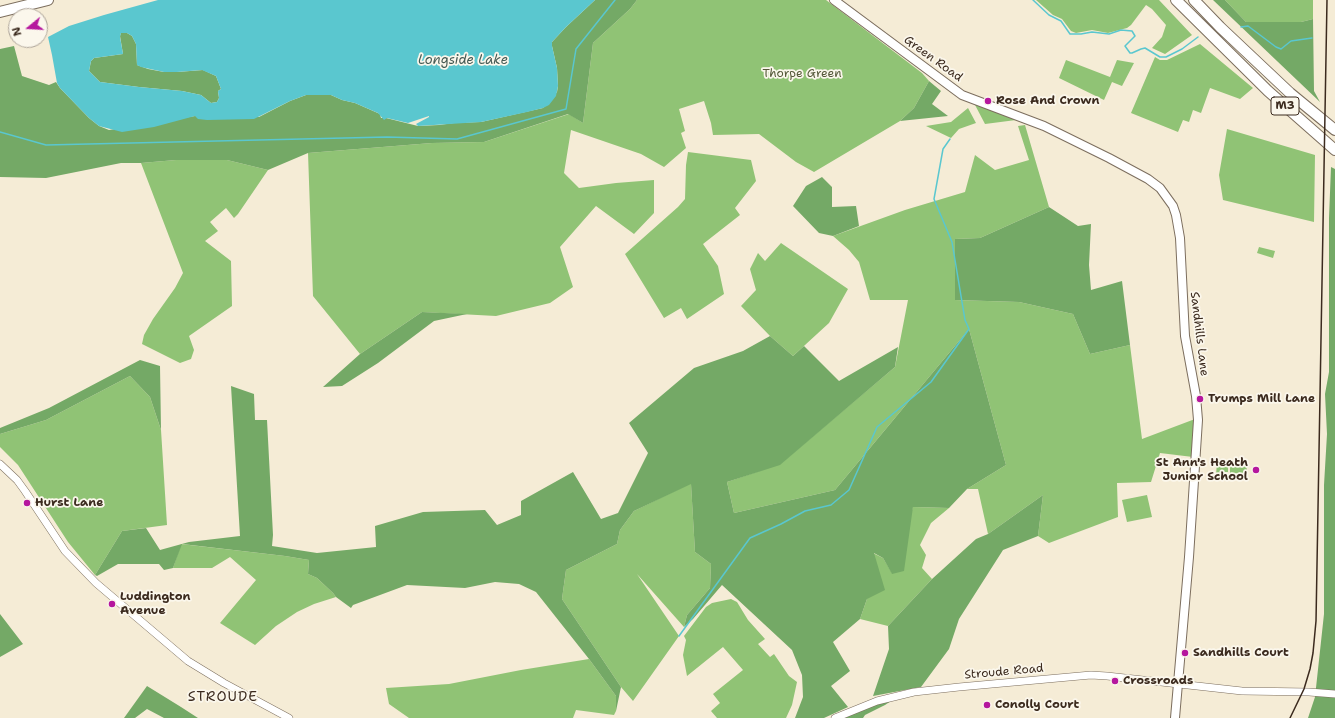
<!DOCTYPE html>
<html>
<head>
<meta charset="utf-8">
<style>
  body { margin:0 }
  #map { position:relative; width:1335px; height:718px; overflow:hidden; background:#f5ecd6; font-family:"Shantell Sans",sans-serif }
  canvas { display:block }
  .north { position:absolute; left:8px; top:8px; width:40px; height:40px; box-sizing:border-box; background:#fbf7ec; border:1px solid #aea59a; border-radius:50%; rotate:252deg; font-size:11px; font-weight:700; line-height:16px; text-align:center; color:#3b2a1e }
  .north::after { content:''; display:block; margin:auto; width:14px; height:18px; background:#b5179e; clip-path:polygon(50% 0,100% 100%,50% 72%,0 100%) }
</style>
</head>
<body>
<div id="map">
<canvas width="1335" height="718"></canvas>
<div class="north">N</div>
</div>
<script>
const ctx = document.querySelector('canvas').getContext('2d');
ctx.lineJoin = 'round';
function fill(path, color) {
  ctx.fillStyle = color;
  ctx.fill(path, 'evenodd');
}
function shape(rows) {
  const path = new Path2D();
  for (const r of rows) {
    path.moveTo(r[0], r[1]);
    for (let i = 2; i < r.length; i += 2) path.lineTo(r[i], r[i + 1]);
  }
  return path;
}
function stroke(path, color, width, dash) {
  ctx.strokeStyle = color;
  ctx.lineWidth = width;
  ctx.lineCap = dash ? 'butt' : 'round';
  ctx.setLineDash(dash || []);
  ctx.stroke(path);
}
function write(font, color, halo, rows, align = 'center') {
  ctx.font = font + ' "Shantell Sans",sans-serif';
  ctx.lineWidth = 3.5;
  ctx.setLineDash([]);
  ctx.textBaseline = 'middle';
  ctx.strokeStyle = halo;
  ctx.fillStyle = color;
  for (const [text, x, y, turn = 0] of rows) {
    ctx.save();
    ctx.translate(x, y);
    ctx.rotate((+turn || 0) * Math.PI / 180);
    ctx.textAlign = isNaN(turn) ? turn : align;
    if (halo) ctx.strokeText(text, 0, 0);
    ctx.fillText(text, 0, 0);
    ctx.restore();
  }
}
fill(shape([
  [637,0,826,0,922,73,929,81,914,108,900,121,814,172,796,162,759,134,713,135,711,123,704,101,679,109,685,131,681,133,686,148,664,167,641,154,571,130,564,173,579,188,616,183,654,180,654,213,634,234,596,206,560,247,573,287,550,303,496,316,422,312,360,354,313,296,308,153,432,143,484,142,569,114,583,123,593,43,630,9],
  [1036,0,1159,0,1192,35,1165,54,1152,48,1162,37,1166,25,1152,9,1146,5,1131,25,1127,28,1108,33,1092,30,1076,33,1071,31,1062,19,1053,15],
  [1225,0,1313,0,1313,19,1301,22,1246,22],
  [1200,44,1253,88,1240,99,1210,88,1201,113,1193,110,1189,122,1183,120,1178,132,1131,113,1155,57,1160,60,1167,60],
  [1066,60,1110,77,1117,60,1134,63,1122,86,1112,82,1104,100,1059,78],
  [974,103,1016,120,985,124],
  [968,108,976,123,959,129,951,138,926,126,951,122],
  [1025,125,1049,207,980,238,955,239,955,300,1019,302,1073,314,1090,354,1130,345,1142,439,1195,419,1193,457,1160,453,1151,482,1117,483,1118,517,1049,543,1038,536,1043,495,988,534,978,489,967,489,1006,465,969,329,835,490,734,513,727,482,780,464,895,367,908,300,870,300,859,262,849,250,833,236,905,210,965,192,975,155,995,170,1029,160,1018,126],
  [1227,129,1315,155,1314,222,1223,200,1219,175],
  [688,152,751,160,756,181,735,208,740,215,703,244,718,266,724,294,687,319,681,308,664,318,625,254,678,207,685,199,686,165],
  [176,160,227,160,268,170,238,214,234,218,226,208,210,222,218,231,205,241,231,261,232,306,189,336,194,350,191,359,180,363,142,344,144,335,153,319,175,288,183,273,141,163],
  [781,243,848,289,829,323,793,356,770,336,741,306,756,290,750,269,758,253,765,261],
  [1259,247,1275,251,1273,258,1257,253],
  [130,376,150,397,161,430,167,525,122,531,95,575,68,542,18,465,0,447,0,434,46,420],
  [1217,462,1228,463,1228,472,1222,472,1222,475,1216,475],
  [1230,463,1241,464,1245,466,1247,469,1247,474,1230,473],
  [691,483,695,552,711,564,710,588,687,615,684,627,637,574,679,636,633,701,621,687,562,599,566,570,617,544,620,530,634,511],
  [1147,495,1152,517,1127,522,1122,500],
  [913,507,949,508,931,523,920,545,926,555,922,568,932,579,888,626,860,619,867,599,873,553,883,558,892,573],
  [181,544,285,556,309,560,308,574,317,578,333,593,336,597,314,604,297,612,276,626,255,645,220,623,256,580,230,557,212,568,173,568],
  [731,599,737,602,748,620,765,639,758,644,770,657,774,654,789,676,797,682,792,705,786,718,717,718,711,711,720,703,713,694,743,670,723,647,687,676,683,655,686,640,684,636,706,607,712,603],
  [589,659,616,696,616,711,614,715,576,710,573,718,409,718,389,704,386,688,449,684,521,670]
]), '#90c375');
fill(shape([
  [595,0,637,0,630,9,593,43,583,123,568,114,484,142,432,143,308,153,268,170,227,160,176,160,141,163,121,163,46,178,0,177,0,49,14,46,22,76,49,85,56,82,60,88,89,118,99,126,109,130,195,116,259,117,290,101,306,95,331,95,342,100,355,103,380,114,381,118,386,118,418,126,439,125,454,123,481,122,543,108,557,92,558,86,557,68,552,46,552,42,566,27],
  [1213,0,1225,0,1246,22,1301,22,1313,19,1314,91,1320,102],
  [121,33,127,33,132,36,136,44,137,65,148,69,164,72,177,72,203,70,216,76,221,89,218,91,219,98,217,102,211,103,201,95,182,91,139,87,100,82,89,71,91,61,94,58,123,54,120,36],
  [929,81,941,91,932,104,948,116,900,121,914,108],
  [1331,167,1335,169,1335,718,1308,718,1315,697,1324,614,1324,485,1327,434,1325,394,1329,372,1329,218],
  [822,177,832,187,832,207,856,206,859,226,833,236,819,233,793,206,806,186],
  [1049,207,1078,226,1091,224,1089,265,1091,290,1122,281,1130,345,1090,354,1073,314,1019,302,955,300,955,239,980,238],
  [422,312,467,314,434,321,378,363,342,386,323,387,360,354],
  [969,329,1006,465,967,489,949,508,913,507,904,571,892,574,883,558,874,553,885,590,867,599,860,619,833,642,850,671,831,686,848,707,824,718,795,718,803,697,802,675,792,650,722,585,693,619,684,627,687,615,710,588,711,564,695,552,691,484,634,511,620,530,617,544,566,570,562,599,621,687,616,711,616,696,589,659,536,592,519,584,495,582,465,588,407,585,353,605,351,608,336,597,333,593,317,578,308,574,309,560,285,556,182,544,173,568,164,570,159,564,118,564,97,576,95,575,122,531,146,528,160,550,189,542,240,536,231,386,254,394,255,420,267,420,273,535,272,546,317,553,376,547,375,526,423,512,485,510,497,525,521,515,521,501,573,472,601,519,618,513,648,453,629,423,694,368,743,351,770,336,793,356,804,346,839,381,898,347,895,367,780,465,727,482,734,513,835,490],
  [140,360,160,366,161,430,150,397,130,376,46,420,0,434,0,428,49,408],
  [1043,495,1038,536,1003,550,959,619,949,649,921,687,873,696,889,649,888,626,932,579,976,539,988,534],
  [0,614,23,644,0,657],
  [147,686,181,707,198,718,164,718,147,709,135,718,124,718],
  [894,699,885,705,865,715,863,718,844,718,865,707]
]), '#74a966');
fill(shape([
  [158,0,595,0,566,27,552,42,552,46,557,68,558,86,556,96,549,105,543,108,527,112,481,122,418,126,416,124,429,117,429,116,408,123,387,118,384,120,378,113,355,103,342,100,331,95,306,95,290,101,254,119,207,120,198,119,195,116,154,127,122,132,99,126,89,118,60,88,57,83,52,55,48,37,69,26,104,15],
  [121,33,127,33,132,36,136,44,137,65,141,67,164,72,177,72,202,70,216,76,221,89,218,91,219,98,217,102,211,103,201,95,182,91,139,87,100,82,89,71,91,61,94,58,123,54,120,37]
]), '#5ac7cf');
stroke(shape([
  [1033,0,1049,15,1061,21,1070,34,1081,34,1092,32,1109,34,1121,30,1132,31,1135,36,1125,46,1130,53,1132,53,1141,49,1145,48,1160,57,1166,57,1182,49,1198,37],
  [1241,27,1248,26,1276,47,1281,49,1291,41,1312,38],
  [0,132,46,145,387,137,457,139,566,109,576,49,615,0],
  [679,636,750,538,781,524,805,511,831,505,849,490,877,427,931,382,969,329,965,320,952,242,934,199,943,149,950,139]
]), '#5ac7cf', 1.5);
const tertiary = shape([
  [0,464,17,480,25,491,65,551,96,583,188,661,224,683,289,718],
  [835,718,877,701,914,692,959,687,1091,675,1107,676,1242,691,1309,692,1335,694]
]);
const secondary = shape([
  [834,0,962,95,1044,126,1109,158,1148,179,1160,188,1173,206,1176,215,1180,238,1185,336,1196,396,1198,420,1189,557,1175,718]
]);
const motorway = shape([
  [1176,0,1268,91,1335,150],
  [1194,0,1220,27,1290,93,1335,130],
  [0,12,48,0]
]);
stroke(tertiary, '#7c6e5e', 8);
stroke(secondary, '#7c6e5e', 10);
stroke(motorway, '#7c6e5e', 12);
stroke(tertiary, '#fff', 7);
stroke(secondary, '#fff', 8);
stroke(motorway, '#fff', 10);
stroke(shape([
  [1290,718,1304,689,1310,669,1313,653,1316,621,1327,0]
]), '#3b2a1e', 1.5);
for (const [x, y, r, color] of [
  [988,101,4,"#b5179e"],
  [1200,399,4,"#b5179e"],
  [1256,470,4,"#b5179e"],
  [27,503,4,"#b5179e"],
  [112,604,4,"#b5179e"],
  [1185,653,4,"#b5179e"],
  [1115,681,4,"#b5179e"],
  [987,705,4,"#b5179e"]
]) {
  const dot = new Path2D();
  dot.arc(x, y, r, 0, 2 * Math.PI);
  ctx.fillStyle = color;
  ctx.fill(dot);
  stroke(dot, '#fbf7ec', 1.5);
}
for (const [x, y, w] of [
  [1285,106,28]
]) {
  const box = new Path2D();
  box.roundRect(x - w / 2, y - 9, w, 18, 3);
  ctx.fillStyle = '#fbf7ec';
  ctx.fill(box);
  stroke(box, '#3b2a1e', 1);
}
write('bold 11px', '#3b2a1e', null, [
  ["M3",1285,106]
]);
write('12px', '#3b2a1e', '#fbf7ec', [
  ["Green Road",933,59,36],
  ["Sandhills Lane",1199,334,83],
  ["Stroude Road",1004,672,-5]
]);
write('12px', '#545838', '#fbf7ec', [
  ["Thorpe Green",802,74]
]);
write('bold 12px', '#3b2a1e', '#fbf7ec', [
  ["Rose And Crown",996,101],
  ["Trumps Mill Lane",1208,399],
  ["St Ann's Heath",1248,463,"right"],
  ["Junior School",1248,477,"right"],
  ["Hurst Lane",35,503],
  ["Luddington",120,597],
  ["Avenue",120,611],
  ["Sandhills Court",1193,653],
  ["Crossroads",1123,681],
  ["Conolly Court",995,705]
], 'left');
write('italic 13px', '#445953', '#fbf7ec', [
  ["Longside Lake",463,61]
]);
ctx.letterSpacing = '1px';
write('14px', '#3b2a1e', '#fbf7ec', [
  ["STROUDE",223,697]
]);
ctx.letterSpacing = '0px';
</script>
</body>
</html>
